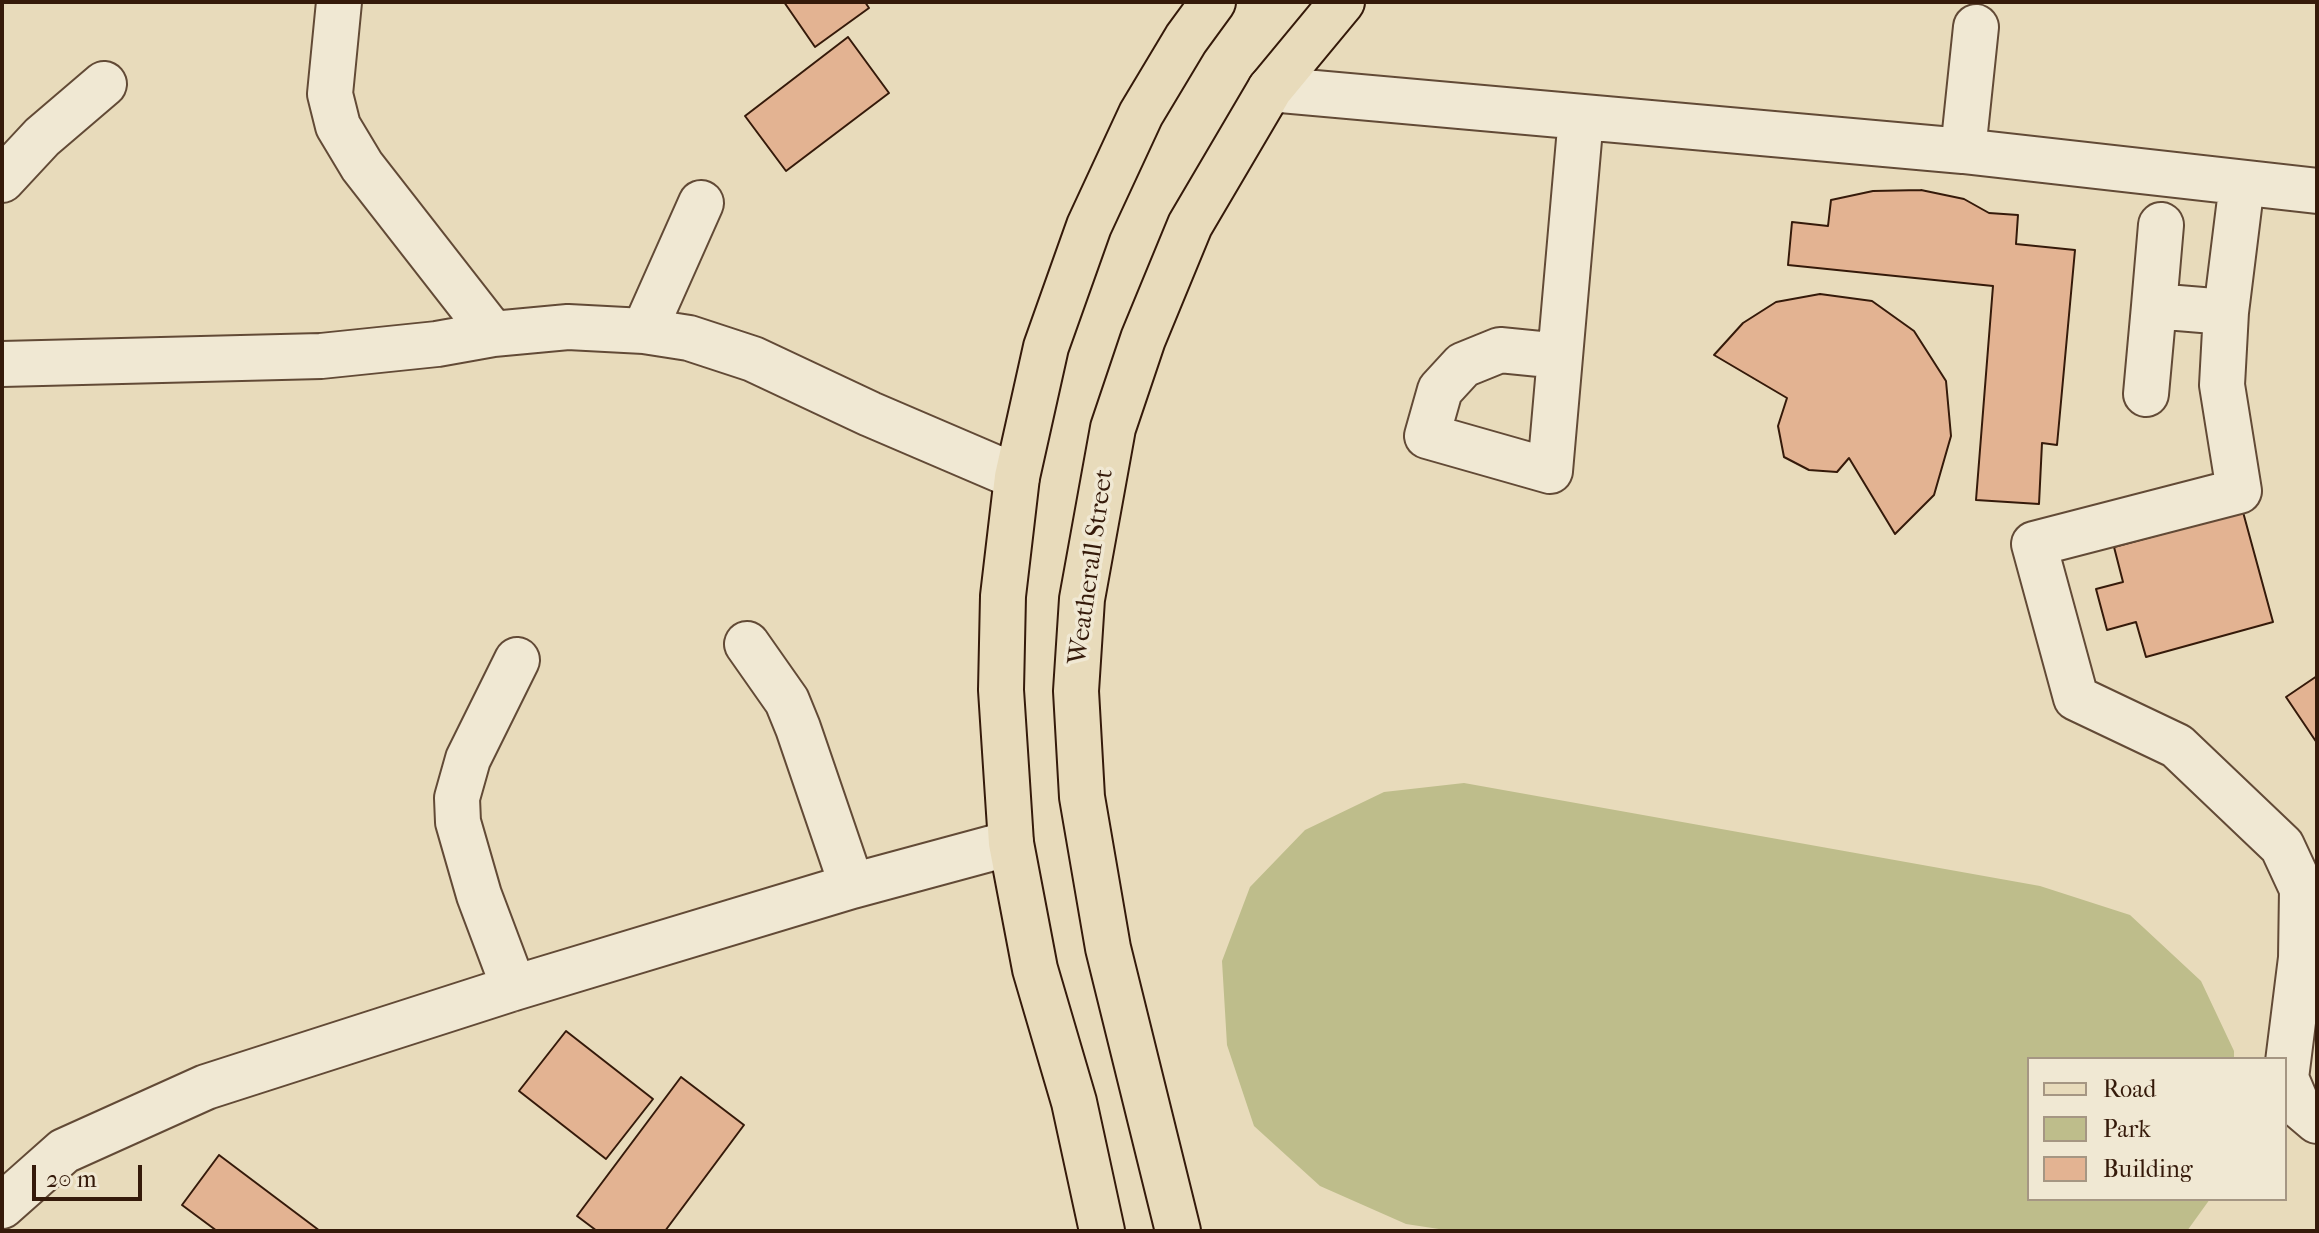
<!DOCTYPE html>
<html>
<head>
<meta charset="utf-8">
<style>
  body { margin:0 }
  #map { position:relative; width:2319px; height:1233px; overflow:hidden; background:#e8dbbb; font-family:"IM FELL French Canon",serif }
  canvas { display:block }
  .frame { position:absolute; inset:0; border:4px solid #351a0a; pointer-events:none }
  .legend { position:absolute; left:2027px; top:1057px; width:260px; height:144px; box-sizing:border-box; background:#f0e8d3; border:2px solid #a59683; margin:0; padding:10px 14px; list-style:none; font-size:24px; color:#351a0a }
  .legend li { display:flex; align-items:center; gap:16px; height:40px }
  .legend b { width:40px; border:2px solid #a59683 }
  .scale { position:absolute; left:32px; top:1165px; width:110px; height:36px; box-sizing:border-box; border:4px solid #351a0a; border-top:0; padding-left:10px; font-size:24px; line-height:28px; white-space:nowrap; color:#351a0a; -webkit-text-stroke:6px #f0e8d3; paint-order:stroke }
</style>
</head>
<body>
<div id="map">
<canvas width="2319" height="1233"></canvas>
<div class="frame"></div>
<ul class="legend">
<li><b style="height:10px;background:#e8dbbb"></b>Road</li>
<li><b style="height:22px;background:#bebd8b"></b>Park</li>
<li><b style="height:22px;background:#e3b392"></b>Building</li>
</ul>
<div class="scale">20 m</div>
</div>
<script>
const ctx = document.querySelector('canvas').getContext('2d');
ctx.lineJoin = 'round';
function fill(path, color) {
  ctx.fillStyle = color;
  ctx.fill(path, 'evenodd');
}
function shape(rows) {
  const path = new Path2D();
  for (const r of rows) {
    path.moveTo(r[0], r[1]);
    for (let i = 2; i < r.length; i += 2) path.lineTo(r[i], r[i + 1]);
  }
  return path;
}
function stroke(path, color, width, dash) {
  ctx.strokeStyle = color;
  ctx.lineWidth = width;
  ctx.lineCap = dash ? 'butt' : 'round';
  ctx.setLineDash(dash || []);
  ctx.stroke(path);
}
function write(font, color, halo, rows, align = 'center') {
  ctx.font = font + ' "IM FELL French Canon",serif';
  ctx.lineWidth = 7;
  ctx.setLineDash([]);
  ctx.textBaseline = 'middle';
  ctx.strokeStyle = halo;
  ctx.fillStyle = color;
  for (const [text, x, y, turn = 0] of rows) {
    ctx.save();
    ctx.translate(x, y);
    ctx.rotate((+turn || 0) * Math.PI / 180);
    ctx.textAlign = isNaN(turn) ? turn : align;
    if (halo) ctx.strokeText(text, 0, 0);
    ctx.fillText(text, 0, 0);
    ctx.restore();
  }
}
fill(shape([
  [1464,783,2040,886,2130,915,2201,981,2234,1051,2234,1059,2029,1059,2029,1199,2210,1199,2187,1231,1452,1231,1406,1224,1320,1186,1254,1126,1227,1045,1222,961,1250,887,1305,830,1384,792]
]), '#bebd8b');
const building = shape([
  [784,2,865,2,869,8,815,47,784,2],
  [848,37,889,93,786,171,745,116,848,37],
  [1921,190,1964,199,1989,213,2018,215,2016,244,2075,250,2057,445,2042,443,2039,504,1976,500,1993,286,1788,265,1792,222,1828,226,1831,200,1873,191,1921,190],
  [1820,294,1872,301,1914,331,1946,381,1951,436,1934,495,1895,534,1849,458,1837,472,1809,470,1784,457,1778,426,1787,398,1714,355,1743,323,1776,302,1820,294],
  [2243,512,2273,622,2146,657,2136,622,2107,630,2096,589,2123,582,2114,547,2243,512],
  [2317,676,2317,743,2286,697,2317,676],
  [566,1031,653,1099,606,1159,519,1091,566,1031],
  [681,1077,744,1125,665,1231,597,1231,577,1216,681,1077],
  [219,1155,320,1231,217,1231,182,1205,219,1155]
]);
fill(building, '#e3b392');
stroke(building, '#351a0a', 2);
const minor = shape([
  [339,2,330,94,338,126,362,166,493,334],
  [1270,89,1963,151,2317,191],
  [1963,151,1976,27],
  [2,180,42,137,104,84],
  [2242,183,2226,312,2222,385,2239,491,2034,544,2076,698,2177,746,2282,846,2302,889,2301,958,2286,1078,2297,1104,2317,1121],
  [2161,225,2154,306,2226,312],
  [644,331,701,203],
  [1560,356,1500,350,1463,365,1440,390,1427,436,1550,471,1581,117],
  [2,364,321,356,437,344,493,334,568,327,644,331,689,338,753,359,870,414,1017,477],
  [2146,394,2154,306],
  [747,644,787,701,798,728,852,886],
  [514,988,479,895,458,822,457,798,468,759,517,660],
  [2,1206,64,1151,206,1087,514,988,852,886,1011,843]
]);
const major = shape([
  [1102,1231,1074,1102,1035,969,1011,843,1001,690,1003,596,1017,477,1046,347,1089,226,1141,114,1186,39,1213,2],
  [1178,1231,1108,948,1082,797,1076,691,1082,599,1113,428,1143,339,1190,225,1270,89,1342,2]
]);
stroke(minor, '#624a36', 48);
stroke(major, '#351a0a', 48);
stroke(minor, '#f0e8d3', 44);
stroke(major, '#e8dbbb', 44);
write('26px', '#351a0a', '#f0e8d3', [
  ["Weatherall Street",1092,567,-82]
]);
</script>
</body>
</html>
